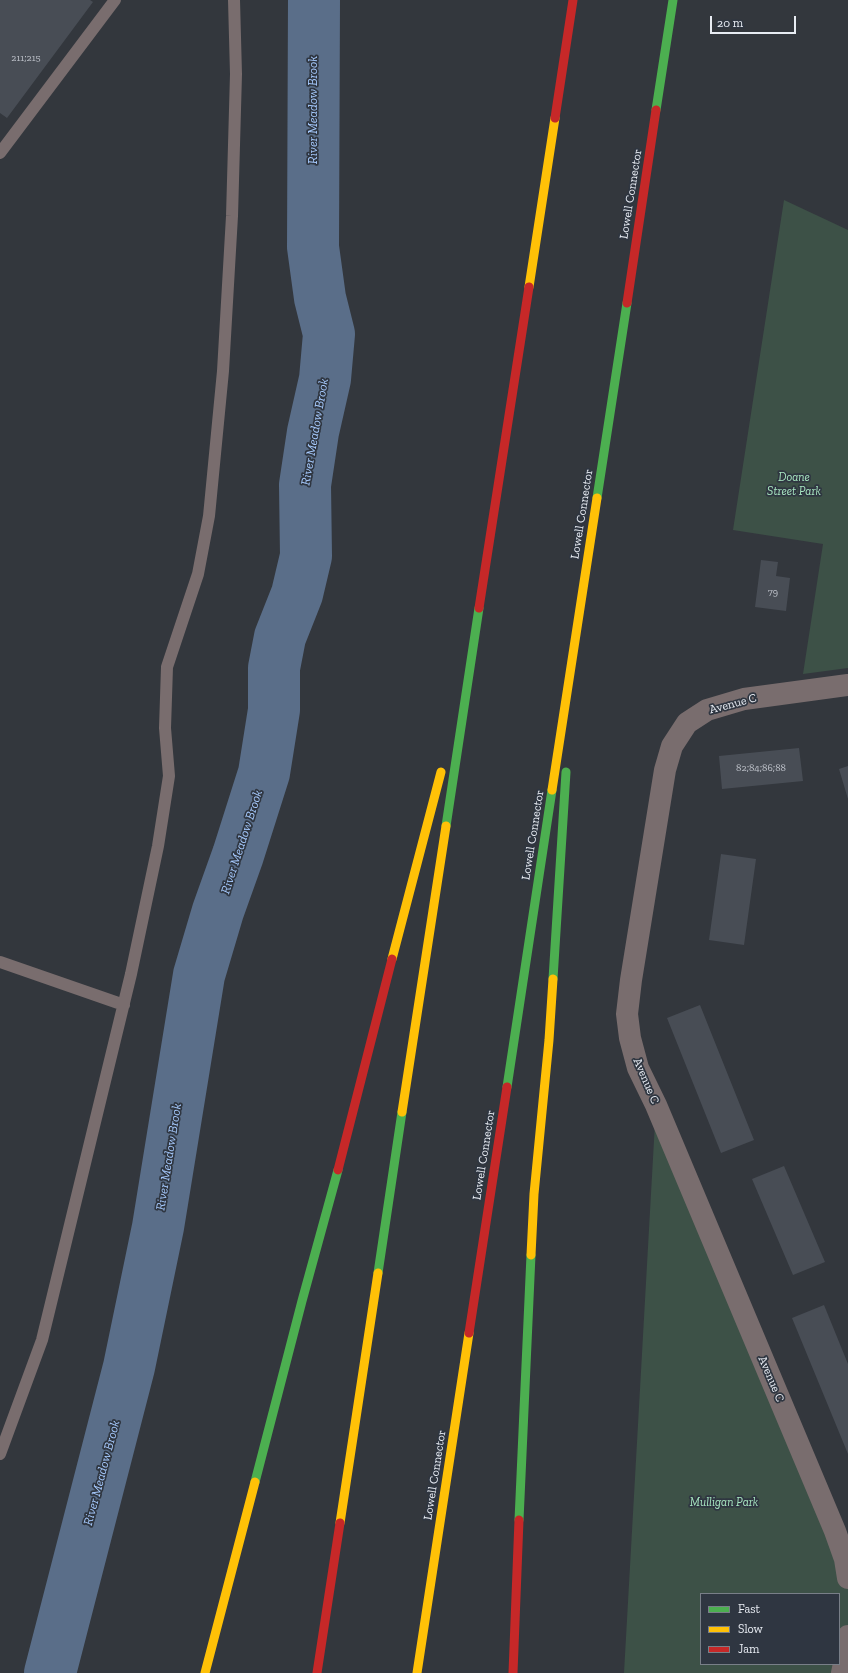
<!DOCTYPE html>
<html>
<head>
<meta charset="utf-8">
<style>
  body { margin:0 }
  #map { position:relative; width:848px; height:1673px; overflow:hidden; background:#33373d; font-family:"Zilla Slab",serif }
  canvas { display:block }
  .legend { position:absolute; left:700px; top:1593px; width:140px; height:72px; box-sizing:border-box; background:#2f3641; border:1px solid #797f88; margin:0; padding:5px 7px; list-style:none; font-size:12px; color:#e8ecf3 }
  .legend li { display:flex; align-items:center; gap:8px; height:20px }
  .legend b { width:20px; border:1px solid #797f88 }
  .scale { position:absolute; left:710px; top:16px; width:86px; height:18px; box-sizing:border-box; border:2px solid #e8ecf3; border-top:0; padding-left:5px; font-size:12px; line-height:14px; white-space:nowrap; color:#e8ecf3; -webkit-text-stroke:3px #2f3641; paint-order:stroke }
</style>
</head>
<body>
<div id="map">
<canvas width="848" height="1673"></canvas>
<ul class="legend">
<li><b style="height:5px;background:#4caf50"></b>Fast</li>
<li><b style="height:5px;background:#ffc107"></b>Slow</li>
<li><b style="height:5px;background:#c62828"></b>Jam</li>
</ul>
<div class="scale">20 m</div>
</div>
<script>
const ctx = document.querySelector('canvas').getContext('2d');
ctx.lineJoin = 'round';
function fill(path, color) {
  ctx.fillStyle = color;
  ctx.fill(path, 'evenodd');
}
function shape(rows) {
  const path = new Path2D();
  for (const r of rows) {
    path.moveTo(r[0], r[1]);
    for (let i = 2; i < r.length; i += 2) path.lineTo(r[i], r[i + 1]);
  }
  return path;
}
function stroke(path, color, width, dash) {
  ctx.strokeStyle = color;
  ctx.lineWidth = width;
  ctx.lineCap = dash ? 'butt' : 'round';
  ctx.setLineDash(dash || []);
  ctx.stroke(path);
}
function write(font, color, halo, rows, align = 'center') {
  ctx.font = font + ' "Zilla Slab",serif';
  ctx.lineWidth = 3.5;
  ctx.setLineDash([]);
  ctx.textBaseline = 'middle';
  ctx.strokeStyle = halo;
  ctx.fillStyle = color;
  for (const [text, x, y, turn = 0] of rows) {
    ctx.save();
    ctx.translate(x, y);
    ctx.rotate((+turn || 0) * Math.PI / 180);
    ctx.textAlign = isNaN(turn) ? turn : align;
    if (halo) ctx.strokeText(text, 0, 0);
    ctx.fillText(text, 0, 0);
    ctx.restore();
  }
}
fill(shape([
  [784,200,848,230,848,668,803,674,823,544,733,530],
  [656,1105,848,1578,848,1644,842,1673,624,1673],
  [701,1594,839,1594,839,1664,701,1664]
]), '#3d5147');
stroke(shape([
  [50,1673,129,1367,158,1227,199,975,218,911,238,855,264,773,274,710,274,668,280,637,297,594,306,556,305,485,313,432,325,379,329,334,320,298,313,247,314,0]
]), '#5a6e89', 52);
fill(shape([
  [0,0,90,0,93,2,7,118,0,113],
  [761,560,778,562,776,576,790,578,786,611,755,607],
  [799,748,803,781,722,789,719,756],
  [848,766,848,799,839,769],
  [721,854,756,859,744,945,709,940],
  [700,1005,754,1140,721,1153,667,1018],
  [784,1166,825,1262,793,1275,752,1179],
  [824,1305,848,1364,848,1454,792,1318]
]), '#484d55');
stroke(shape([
  [0,153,115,0],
  [0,962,124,1005],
  [0,1454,42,1340,131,974,158,846,169,776,165,728,167,667,198,574,209,516,223,371,232,216,236,74,234,0]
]), '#796d6e', 12);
stroke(shape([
  [848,685,744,699,707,710,687,723,672,746,665,770,631,980,627,1014,630,1038,638,1068,656,1105,835,1531,845,1559,848,1578],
  [842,1673,848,1644,848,1636]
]), '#796d6e', 22);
stroke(shape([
  [656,110,673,0],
  [597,498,627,303],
  [446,826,479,608],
  [553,979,566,772],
  [507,1087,552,790],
  [378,1273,402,1112],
  [255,1482,302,1301,338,1170],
  [519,1520,531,1255]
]), '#4caf50', 9);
stroke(shape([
  [529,287,555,118],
  [552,790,597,498],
  [392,959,441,772],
  [402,1112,446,826],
  [531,1255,534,1194,549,1040,553,979],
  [340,1523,378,1273],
  [205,1673,255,1482],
  [417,1673,469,1333]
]), '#ffc107', 9);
stroke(shape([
  [555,118,573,0],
  [627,303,656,110],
  [479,608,529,287],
  [338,1170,392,959],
  [469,1333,507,1087],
  [317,1673,340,1523],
  [513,1673,519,1520]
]), '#c62828', 9);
write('10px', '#c0c4cc', null, [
  ["211;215",26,58],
  ["79",773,592],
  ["82;84;86;88",761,768]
]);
write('12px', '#e8ecf3', '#2f3641', [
  ["Lowell Connector",631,194,-81],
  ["Lowell Connector",582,514,-81],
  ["Avenue C",733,704,-15],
  ["Lowell Connector",533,835,-81],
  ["Avenue C",646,1081,67],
  ["Lowell Connector",484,1155,-81],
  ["Avenue C",771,1379,67],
  ["Lowell Connector",435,1475,-81]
]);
write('italic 12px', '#a9e8c2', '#2f3641', [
  ["Doane",794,478],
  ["Street Park",794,492],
  ["Mulligan Park",724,1503]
]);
write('italic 13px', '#a6cafe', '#2f3641', [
  ["River Meadow Brook",313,110,-90],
  ["River Meadow Brook",315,432,-80],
  ["River Meadow Brook",242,842,-72],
  ["River Meadow Brook",169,1157,-81],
  ["River Meadow Brook",102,1473,-75]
]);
</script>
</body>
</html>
